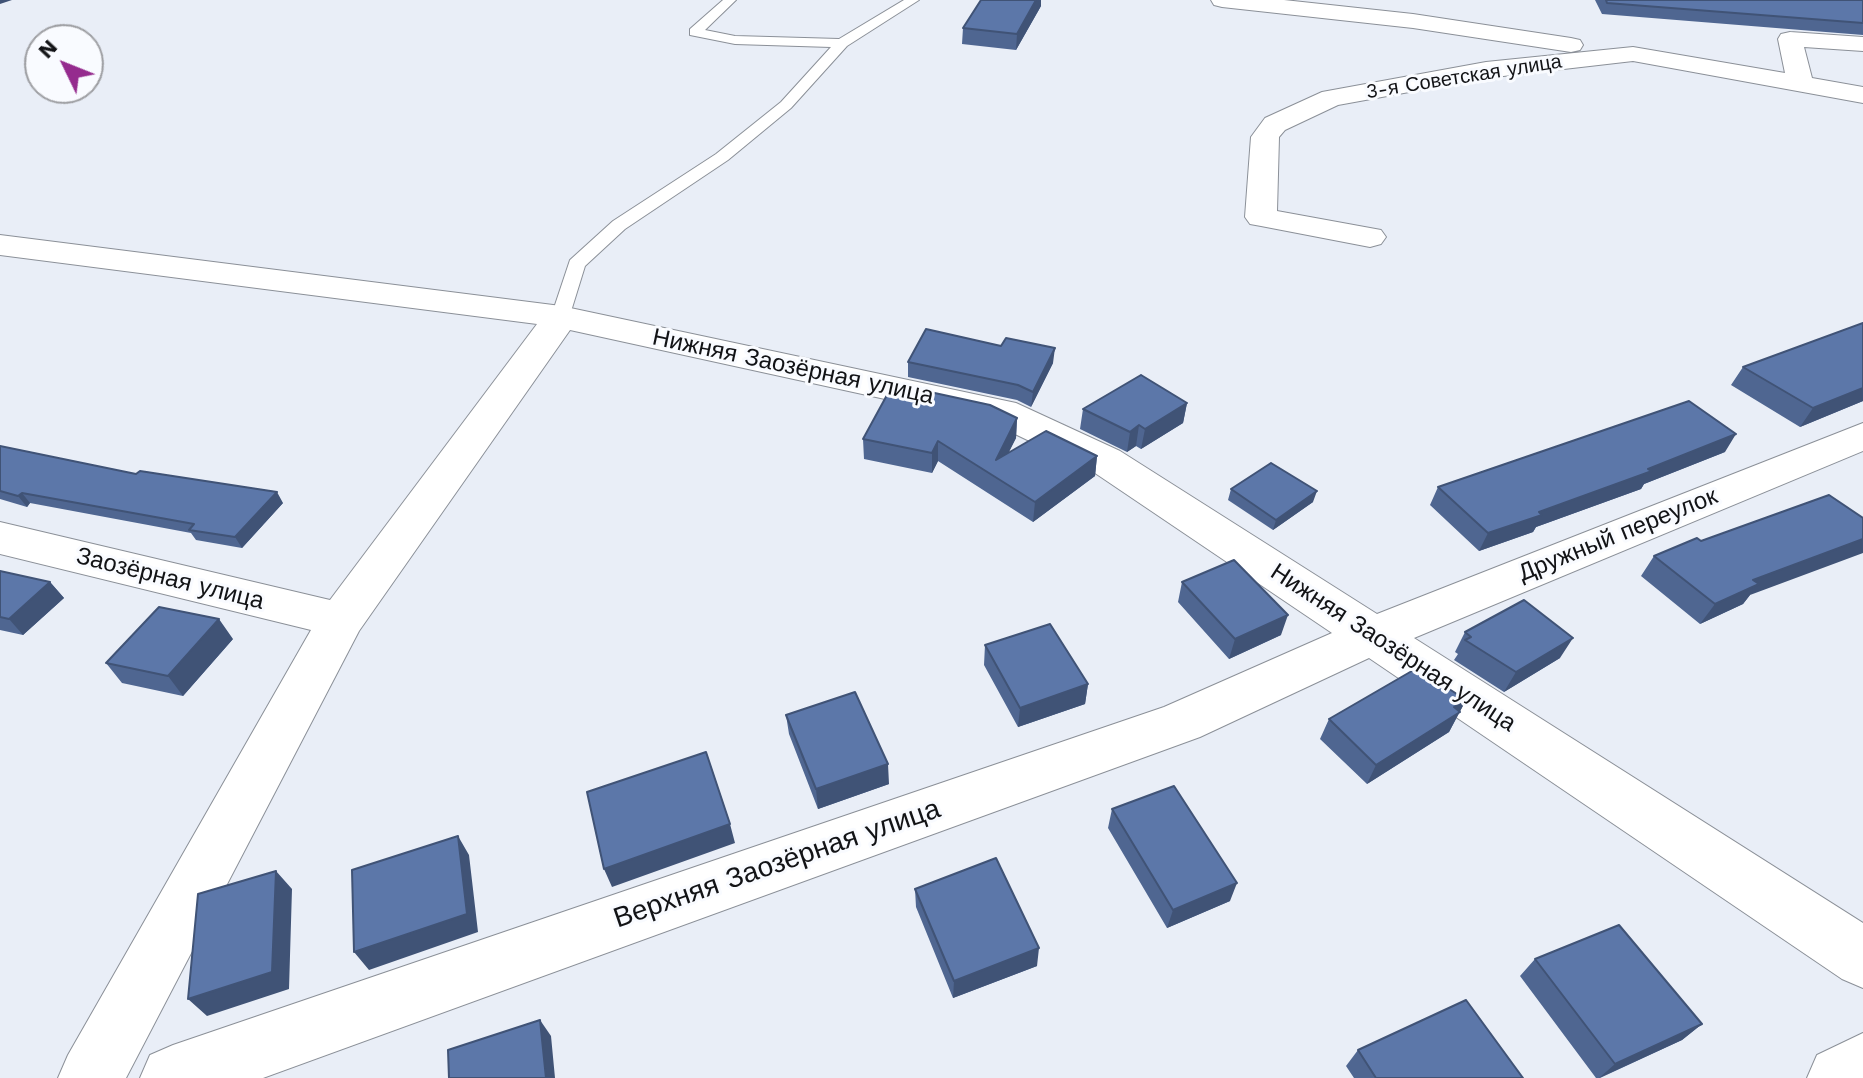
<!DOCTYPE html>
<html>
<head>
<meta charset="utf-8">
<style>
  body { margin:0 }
  #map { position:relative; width:1863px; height:1078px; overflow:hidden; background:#e9eef7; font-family:"Work Sans",sans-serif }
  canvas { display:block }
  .north { position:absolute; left:24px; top:24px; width:80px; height:80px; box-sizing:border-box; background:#f9fbff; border:2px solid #9d9ea2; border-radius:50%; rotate:313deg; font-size:22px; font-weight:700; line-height:32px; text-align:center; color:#121316 }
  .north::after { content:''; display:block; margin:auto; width:28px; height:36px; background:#952b8e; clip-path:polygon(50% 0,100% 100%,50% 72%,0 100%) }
</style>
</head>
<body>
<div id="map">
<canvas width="1863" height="1078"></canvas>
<div class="north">N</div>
</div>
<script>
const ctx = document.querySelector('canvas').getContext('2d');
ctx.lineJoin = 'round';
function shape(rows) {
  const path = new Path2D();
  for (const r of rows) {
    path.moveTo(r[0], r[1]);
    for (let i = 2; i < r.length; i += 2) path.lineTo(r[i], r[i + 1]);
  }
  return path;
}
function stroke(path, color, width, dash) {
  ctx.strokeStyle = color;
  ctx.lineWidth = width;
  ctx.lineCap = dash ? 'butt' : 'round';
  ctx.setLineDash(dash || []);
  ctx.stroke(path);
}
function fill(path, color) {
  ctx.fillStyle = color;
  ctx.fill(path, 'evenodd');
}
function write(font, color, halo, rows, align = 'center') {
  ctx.font = font + ' "Work Sans",sans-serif';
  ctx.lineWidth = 6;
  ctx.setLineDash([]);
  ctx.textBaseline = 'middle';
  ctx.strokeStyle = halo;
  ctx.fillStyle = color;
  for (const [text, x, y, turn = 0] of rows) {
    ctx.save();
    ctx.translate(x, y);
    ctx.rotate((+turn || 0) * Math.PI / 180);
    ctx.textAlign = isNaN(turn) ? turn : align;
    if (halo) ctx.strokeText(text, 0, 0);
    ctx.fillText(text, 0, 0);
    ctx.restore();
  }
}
const lane = shape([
  [723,0,736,0,705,30,735,36,839,39,904,0,919,0,847,46,791,108,728,160,625,229,585,266,568,321,554,321,551,317,570,260,613,221,716,154,781,102,831,47,735,44,690,35,690,29,723,0]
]);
const street = shape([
  [1211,0,1284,0,1413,14,1571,38,1580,40,1583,45,1580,50,1571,52,1413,28,1222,7,1214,5,1211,0],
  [1790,32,1863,37,1863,51,1804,47,1812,78,1863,87,1863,103,1633,61,1486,78,1338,105,1285,130,1279,137,1277,211,1381,230,1386,237,1381,244,1370,247,1261,226,1250,224,1245,217,1251,137,1265,118,1322,92,1486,62,1633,47,1785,73,1778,39,1781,34,1790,32],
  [0,235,561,306,1016,403,1120,451,1377,614,1863,423,1863,451,1414,638,1863,923,1863,988,1842,979,1369,658,1200,737,263,1078,140,1078,150,1055,173,1045,1164,707,1332,633,1092,471,990,422,570,330,359,631,126,1078,58,1078,68,1055,311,630,0,554,0,522,330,600,537,324,0,255,0,235],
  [1863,1033,1863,1078,1807,1078,1817,1055,1863,1033]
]);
stroke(lane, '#8b9098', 2);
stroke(street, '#8b9098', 2);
fill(lane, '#fff');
fill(street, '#fff');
fill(shape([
  [1595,0,1863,0,1863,35,1602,14],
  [1041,6,1016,50,962,44,963,28],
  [908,362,1053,363,1031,407,1017,400,908,377],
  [1743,367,1863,401,1800,427,1731,385],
  [1187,403,1183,423,1141,449,1136,446,1127,452,1080,429,1083,409],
  [1017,418,1016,438,1008,453,1097,456,1095,476,1033,522,938,461,932,473,864,459,863,439],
  [0,446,136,474,283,503,242,548,196,540,191,533,30,503,27,507,0,499],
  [1725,452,1644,484,1641,489,1536,527,1533,532,1479,551,1430,505,1438,487],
  [1231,489,1313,502,1273,530,1228,500],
  [1654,556,1750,595,1743,604,1700,624,1641,576],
  [0,571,50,582,64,598,23,635,0,630],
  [1182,582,1281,635,1229,659,1178,602],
  [1465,632,1560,658,1504,692,1454,660,1458,654,1455,652],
  [233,639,183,696,122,683,106,663],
  [985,645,1088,684,1085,704,1018,727,984,665],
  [1466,700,1449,732,1367,784,1320,739,1329,719],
  [786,715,889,784,818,809,789,734],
  [1112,809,1230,901,1167,928,1108,828],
  [915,889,1037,966,953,998,916,907],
  [1535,959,1702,1024,1682,1040,1600,1078,1596,1078,1520,976],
  [1358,1050,1523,1078,1354,1078,1346,1066]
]), '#4f6691');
fill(shape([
  [0,0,12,0,0,4],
  [1036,0,1041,0,1041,6,1016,50,1017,34],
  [1055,348,1053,363,1031,407,1033,392],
  [1863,388,1863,401,1800,427,1813,408],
  [1187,403,1183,423,1141,449,1145,429],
  [1017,418,1016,438,996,478,996,460],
  [1139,425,1136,446,1127,452,1130,432],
  [1736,434,1725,452,1644,484,1641,489,1536,527,1533,532,1479,551,1488,533,1539,512],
  [938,441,938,461,932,473,932,453],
  [1097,456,1095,476,1033,522,1035,502],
  [1317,491,1313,502,1273,530,1276,520],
  [277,492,283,503,242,548,235,537],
  [22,493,30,503,27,507,18,496],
  [1863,539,1863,553,1750,595,1743,604,1700,624,1715,604,1753,580],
  [50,582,64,598,23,635,9,619],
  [1288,615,1281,635,1229,659,1235,639],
  [219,619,233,639,183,696,168,676],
  [1573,638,1560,658,1504,692,1516,672],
  [1088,684,1085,704,1018,727,1020,708],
  [1466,700,1449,732,1367,784,1376,765,1454,707],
  [888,764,889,784,818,809,816,789],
  [730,824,735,843,612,887,604,869],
  [458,836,469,855,478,932,369,970,354,952],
  [276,871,292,889,289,989,207,1016,188,999],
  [1237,883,1230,901,1167,928,1173,910],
  [1039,948,1037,966,953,998,954,981],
  [540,1020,551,1036,555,1078,546,1078],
  [1702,1024,1682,1040,1599,1078,1615,1064]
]), '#405376');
const building = shape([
  [981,0,1036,0,1017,34,963,28,981,0],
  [1606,0,1863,0,1863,23,1607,3,1606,0],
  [1863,323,1863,388,1813,408,1743,367,1863,323],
  [926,329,1001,346,1006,338,1055,348,1033,392,1018,385,908,362,926,329],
  [1141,375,1187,403,1145,429,1139,425,1130,432,1083,409,1141,375],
  [893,384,990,405,1017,418,996,460,1046,431,1097,456,1035,502,938,441,932,453,863,439,893,384],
  [1689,401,1736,434,1648,469,1652,471,1539,512,1542,515,1488,533,1438,487,1689,401],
  [0,446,136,474,140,471,277,492,235,537,189,530,194,524,22,493,18,496,0,491,0,446],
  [1271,463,1317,491,1276,520,1231,489,1271,463],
  [1829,495,1863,518,1863,539,1753,580,1759,584,1715,604,1654,556,1697,538,1701,541,1829,495],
  [1234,560,1288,615,1235,639,1182,582,1234,560],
  [0,571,50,582,9,619,0,617,0,571],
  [1524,600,1573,638,1516,672,1465,640,1471,637,1465,632,1524,600],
  [159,607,219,619,168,676,106,663,159,607],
  [1050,624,1088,684,1020,708,985,645,1050,624],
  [1417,668,1466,700,1454,707,1460,712,1376,765,1329,719,1417,668],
  [855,692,888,764,816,789,786,715,855,692],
  [706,752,730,824,604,869,587,792,706,752],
  [1174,786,1237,883,1173,910,1112,809,1174,786],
  [458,836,467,914,354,952,352,870,458,836],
  [996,858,1039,948,954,981,915,889,996,858],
  [276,871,272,972,188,999,198,894,276,871],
  [1619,925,1702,1024,1615,1064,1535,959,1619,925],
  [1466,1000,1523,1078,1376,1078,1358,1050,1466,1000],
  [540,1020,546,1078,449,1078,448,1050,540,1020]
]);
fill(building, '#5c77a9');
stroke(building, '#405376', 2);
write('20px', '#121316', '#f9fbff', [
  ["3-я Советская улица",1464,77,-9]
]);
write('24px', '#121316', '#f9fbff', [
  ["Нижняя Заозёрная улица",793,367,12],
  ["Дружный переулок",1618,535,-22],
  ["Заозёрная улица",170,579,14],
  ["Нижняя Заозёрная улица",1393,648,33]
]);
write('28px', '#121316', '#f9fbff', [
  ["Верхняя Заозёрная улица",777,864,-19]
]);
</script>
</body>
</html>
